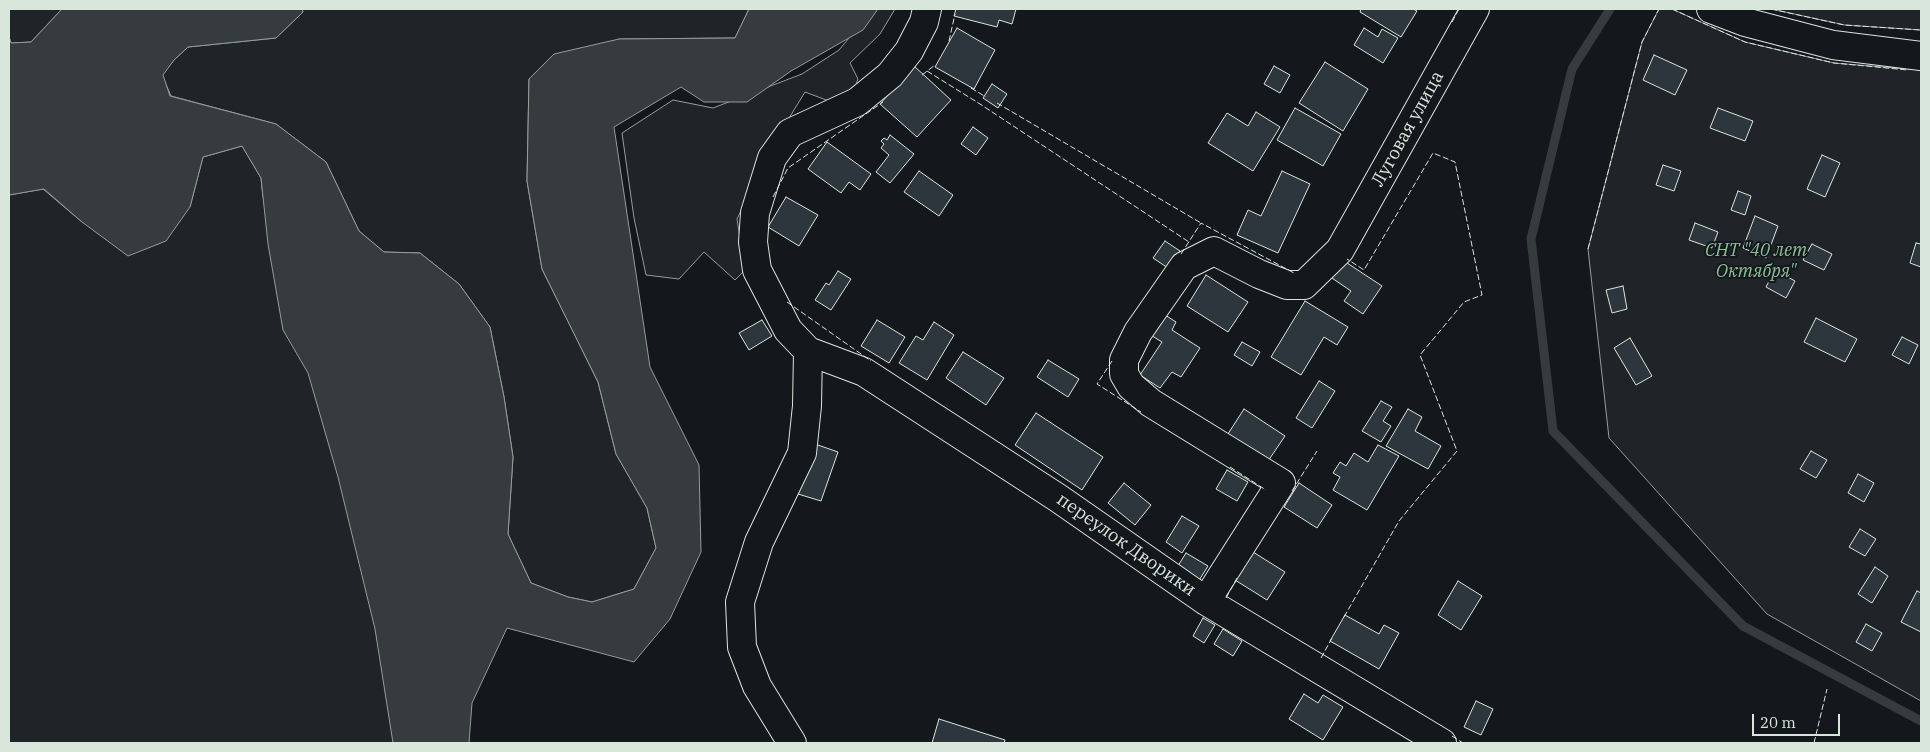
<!DOCTYPE html>
<html>
<head>
<meta charset="utf-8">
<style>
  body { margin:0 }
  #map { position:relative; width:1930px; height:752px; overflow:hidden; background:#14181c; font-family:"IBM Plex Serif",serif }
  canvas { display:block }
  .frame { position:absolute; inset:0; border:10px solid #d8e6dc; pointer-events:none }
  .scale { position:absolute; left:1752px; top:714px; width:88px; height:22px; box-sizing:border-box; border:2px solid #d8e6dc; border-top:0; padding-left:6px; font-size:15px; line-height:18px; white-space:nowrap; color:#d8e6dc; -webkit-text-stroke:4px #14181c; paint-order:stroke }
</style>
</head>
<body>
<div id="map">
<canvas width="1930" height="752"></canvas>
<div class="frame"></div>
<div class="scale">20 m</div>
</div>
<script>
const ctx = document.querySelector('canvas').getContext('2d');
ctx.lineJoin = 'round';
function fill(path, color) {
  ctx.fillStyle = color;
  ctx.fill(path, 'evenodd');
}
function shape(rows) {
  const path = new Path2D();
  for (const r of rows) {
    path.moveTo(r[0], r[1]);
    for (let i = 2; i < r.length; i += 2) path.lineTo(r[i], r[i + 1]);
  }
  return path;
}
function stroke(path, color, width, dash) {
  ctx.strokeStyle = color;
  ctx.lineWidth = width;
  ctx.lineCap = dash ? 'butt' : 'round';
  ctx.setLineDash(dash || []);
  ctx.stroke(path);
}
function write(font, color, halo, rows, align = 'center') {
  ctx.font = font + ' "IBM Plex Serif",serif';
  ctx.lineWidth = 4;
  ctx.setLineDash([]);
  ctx.textBaseline = 'middle';
  ctx.strokeStyle = halo;
  ctx.fillStyle = color;
  for (const [text, x, y, turn = 0] of rows) {
    ctx.save();
    ctx.translate(x, y);
    ctx.rotate((+turn || 0) * Math.PI / 180);
    ctx.textAlign = isNaN(turn) ? turn : align;
    if (halo) ctx.strokeText(text, 0, 0);
    ctx.fillText(text, 0, 0);
    ctx.restore();
  }
}
const green = shape([
  [9,9,62,9,31,42,11,43,9,37,9,9],
  [302,9,749,9,735,38,619,39,529,79,527,181,542,269,598,382,616,454,647,508,656,548,634,589,592,602,568,597,531,583,508,534,513,457,504,397,490,327,459,284,420,253,384,252,359,231,326,162,276,124,171,96,162,75,174,60,188,47,276,38,303,12,302,9],
  [873,9,895,9,880,34,850,63,858,79,851,98,829,101,805,92,775,141,737,219,745,270,735,280,704,252,679,279,646,275,634,218,622,133,673,100,713,108,802,74,839,50,873,9],
  [1659,9,1672,9,1745,42,1834,63,1921,70,1921,701,1767,614,1609,438,1588,249,1642,42,1659,9],
  [1771,9,1921,9,1921,30,1845,25,1771,9],
  [242,146,261,178,263,197,436,743,9,743,9,195,43,189,82,222,190,207,203,157,242,146]
]);
fill(green, '#202428');
stroke(green, '#939e99', 1);
const water = shape([
  [62,9,302,9,303,12,276,38,188,47,174,60,163,75,170,96,276,124,326,162,359,231,384,252,420,253,459,284,490,327,504,397,513,457,508,534,531,583,568,597,592,602,634,589,656,548,647,508,616,454,598,382,542,269,527,181,529,79,554,54,619,39,735,38,749,9,878,9,863,30,791,71,747,102,704,102,681,87,614,127,650,367,699,465,701,552,670,619,634,662,507,628,472,703,469,743,393,743,375,629,338,477,308,373,283,330,268,244,261,178,242,146,203,157,190,207,166,241,128,256,82,222,44,189,9,195,9,37,11,43,31,42,62,9]
]);
fill(water, '#363b3e');
stroke(water, '#939e99', 1);
stroke(shape([
  [1610,9,1572,69,1531,239,1553,431,1743,626,1921,721]
]), '#363b3e', 9);
const building = shape([
  [956,9,1016,9,1012,24,999,20,997,27,954,16,956,9],
  [1361,9,1413,9,1417,11,1401,37,1360,12,1361,9],
  [957,28,995,50,974,89,935,67,957,28],
  [1364,28,1378,37,1382,29,1398,38,1383,63,1354,45,1364,28],
  [1654,55,1687,70,1675,95,1643,80,1654,55],
  [1325,62,1368,89,1343,131,1299,103,1325,62],
  [914,66,951,100,917,137,880,104,914,66],
  [1274,66,1290,75,1280,93,1264,84,1274,66],
  [992,84,1007,94,998,108,983,98,992,84],
  [1295,108,1341,134,1323,166,1277,140,1295,108],
  [1718,108,1753,121,1745,141,1710,128,1718,108],
  [1256,112,1280,127,1253,171,1208,143,1227,113,1248,126,1256,112],
  [973,127,988,138,976,155,961,144,973,127],
  [890,135,914,154,890,183,876,172,889,155,881,148,884,144,881,141,884,138,887,140,890,135],
  [827,142,871,174,860,190,849,182,841,193,808,169,827,142],
  [1822,155,1840,163,1825,197,1807,189,1822,155],
  [1663,165,1681,171,1674,191,1656,185,1663,165],
  [919,171,953,195,939,216,904,192,919,171],
  [1282,171,1310,184,1278,253,1237,235,1248,210,1261,216,1282,171],
  [1738,191,1751,196,1745,215,1731,210,1738,191],
  [786,197,818,215,799,246,768,227,786,197],
  [1755,216,1778,226,1766,258,1743,248,1755,216],
  [1695,223,1718,232,1712,248,1689,240,1695,223],
  [1165,241,1180,251,1168,268,1153,258,1165,241],
  [1916,243,1921,244,1921,267,1910,263,1916,243],
  [1812,244,1832,254,1824,270,1803,260,1812,244],
  [1341,259,1382,286,1363,314,1344,301,1351,291,1329,276,1341,259],
  [1775,270,1795,281,1786,298,1766,287,1775,270],
  [838,271,851,279,831,310,815,300,826,283,829,285,838,271],
  [1206,275,1248,302,1228,332,1187,306,1206,275],
  [1623,286,1627,309,1612,313,1606,290,1623,286],
  [1305,301,1348,327,1337,345,1324,337,1301,375,1271,357,1305,301],
  [1162,313,1176,322,1172,330,1200,348,1181,377,1172,372,1160,388,1140,375,1162,342,1149,334,1162,313],
  [1816,318,1857,339,1845,362,1804,342,1816,318],
  [762,320,772,336,749,350,739,333,762,320],
  [877,320,905,337,889,363,861,346,877,320],
  [934,322,954,335,927,380,899,363,916,336,923,340,934,322],
  [1902,337,1918,345,1909,364,1892,355,1902,337],
  [1630,338,1652,376,1636,385,1614,348,1630,338],
  [1242,342,1260,352,1252,366,1234,355,1242,342],
  [963,352,1004,378,986,405,946,378,963,352],
  [1048,360,1079,379,1068,397,1037,377,1048,360],
  [1319,381,1335,391,1312,428,1296,418,1319,381],
  [1381,401,1392,407,1383,421,1391,426,1381,442,1362,431,1381,401],
  [1244,409,1285,436,1266,464,1226,437,1244,409],
  [1408,409,1422,417,1415,431,1441,446,1428,469,1386,446,1408,409],
  [1036,413,1103,457,1082,490,1015,445,1036,413],
  [815,444,838,452,821,501,798,494,815,444],
  [1378,445,1399,456,1367,510,1333,490,1340,477,1333,473,1340,462,1346,466,1354,453,1368,462,1378,445],
  [1811,451,1827,460,1816,478,1800,469,1811,451],
  [1227,470,1248,482,1237,501,1216,489,1227,470],
  [1858,474,1874,483,1864,502,1848,493,1858,474],
  [1124,483,1151,505,1135,525,1108,503,1124,483],
  [1299,483,1332,505,1317,528,1284,507,1299,483],
  [1182,516,1199,526,1182,553,1166,542,1182,516],
  [1860,529,1876,539,1865,556,1849,547,1860,529],
  [1253,552,1285,572,1267,600,1235,580,1253,552],
  [1186,553,1208,566,1198,582,1176,569,1186,553],
  [1875,567,1888,576,1872,603,1858,594,1875,567],
  [1458,581,1482,596,1461,630,1438,615,1458,581],
  [1917,591,1921,593,1921,632,1901,622,1917,591],
  [1345,615,1379,634,1384,625,1399,633,1379,669,1330,641,1345,615],
  [1203,618,1215,625,1204,643,1193,636,1203,618],
  [1866,624,1882,633,1872,651,1856,642,1866,624],
  [1223,629,1242,641,1233,656,1214,644,1223,629],
  [1304,694,1318,703,1323,695,1343,707,1323,740,1289,719,1304,694],
  [1476,701,1493,709,1481,735,1464,727,1476,701],
  [939,719,1005,740,1004,743,932,743,939,719]
]);
fill(building, '#2c363c');
stroke(building, '#d8e6dc', 1);
const minor = shape([
  [1711,9,1745,22,1833,45,1921,56],
  [808,351,864,372,1058,498,1206,601,1442,743],
  [1206,601,1281,483,1151,403,1131,386,1124,374,1124,360,1138,332,1184,266,1214,251,1259,274,1287,285,1304,285,1340,250,1475,9],
  [792,743,757,686,742,647,740,602,759,542,802,453,807,406,808,351,788,330,757,270,753,242,755,213,772,158,790,133,857,102,890,75,909,51,924,22,927,9]
]);
stroke(minor, '#d8e6dc', 30);
stroke(minor, '#14181c', 28);
stroke(shape([
  [1672,9,1745,42,1834,63,1908,70],
  [1771,9,1844,25,1921,30],
  [1452,22,1459,9],
  [949,41,955,14],
  [927,71,980,104,1189,242],
  [922,75,935,65],
  [971,88,986,97],
  [997,103,1201,223],
  [773,197,788,168,883,102],
  [1588,249,1642,42,1659,9],
  [1181,254,1201,223,1294,273],
  [787,302,871,361],
  [1112,361,1097,384,1141,412],
  [1230,467,1266,490],
  [1292,491,1317,451],
  [1226,598,1237,578],
  [1344,617,1399,521,1457,451,1420,355,1464,302,1482,295,1455,162,1433,153,1364,270,1347,259],
  [1321,658,1332,638],
  [1452,736,1463,743],
  [1814,743,1827,689]
]), '#d8e6dc', 1, [6, 2.5]);
write('18px', '#d8e6dc', '#14181c', [
  ["Луговая улица",1408,129,-61],
  ["переулок Дворики",1126,545,35]
]);
write('italic 18px', '#8ac095', '#14181c', [
  ["СНТ \"40 лет",1756,251],
  ["Октября\"",1756,272]
]);
</script>
</body>
</html>
